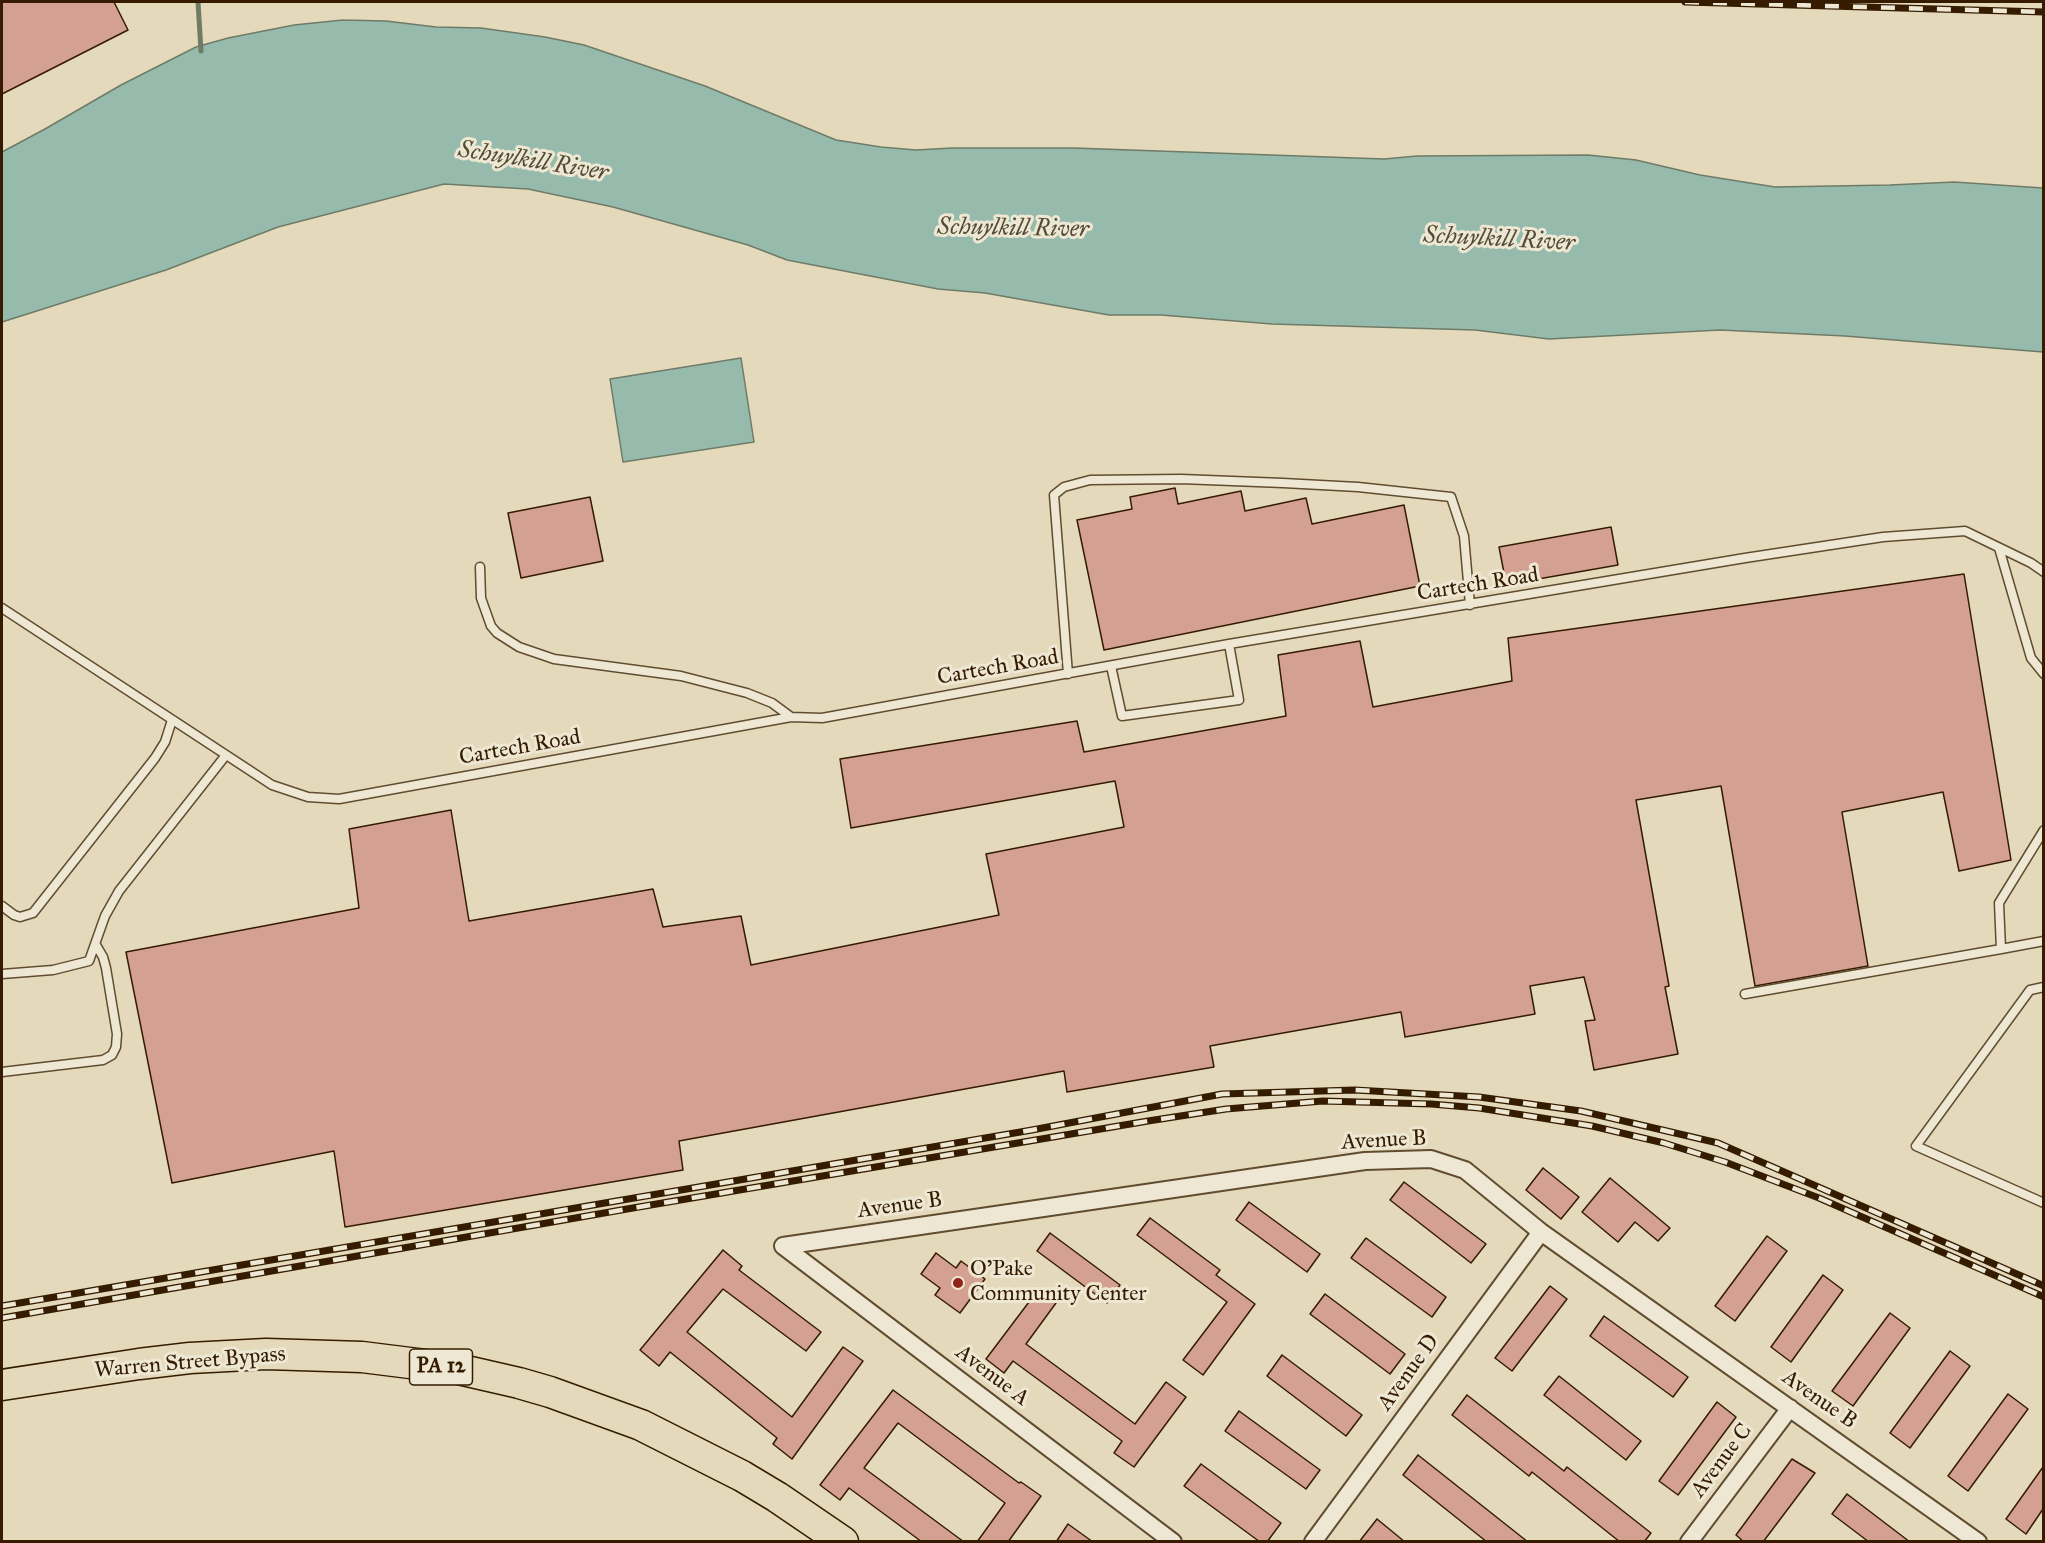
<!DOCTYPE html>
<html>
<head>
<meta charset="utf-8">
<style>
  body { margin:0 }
  #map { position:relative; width:2045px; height:1543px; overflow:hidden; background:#e4dabb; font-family:"IM FELL Great Primer",serif }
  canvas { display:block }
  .frame { position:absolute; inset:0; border:3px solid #351c00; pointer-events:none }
</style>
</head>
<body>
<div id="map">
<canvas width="2045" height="1543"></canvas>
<div class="frame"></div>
</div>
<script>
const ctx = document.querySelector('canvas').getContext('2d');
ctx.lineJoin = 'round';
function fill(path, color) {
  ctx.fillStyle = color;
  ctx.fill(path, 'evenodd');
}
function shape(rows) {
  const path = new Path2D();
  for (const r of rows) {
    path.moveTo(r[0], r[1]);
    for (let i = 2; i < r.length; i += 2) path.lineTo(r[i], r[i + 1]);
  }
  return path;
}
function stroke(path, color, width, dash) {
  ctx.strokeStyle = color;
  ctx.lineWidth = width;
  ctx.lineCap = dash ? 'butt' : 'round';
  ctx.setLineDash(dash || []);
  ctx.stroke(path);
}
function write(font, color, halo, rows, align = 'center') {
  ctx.font = font + ' "IM FELL Great Primer",serif';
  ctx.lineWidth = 6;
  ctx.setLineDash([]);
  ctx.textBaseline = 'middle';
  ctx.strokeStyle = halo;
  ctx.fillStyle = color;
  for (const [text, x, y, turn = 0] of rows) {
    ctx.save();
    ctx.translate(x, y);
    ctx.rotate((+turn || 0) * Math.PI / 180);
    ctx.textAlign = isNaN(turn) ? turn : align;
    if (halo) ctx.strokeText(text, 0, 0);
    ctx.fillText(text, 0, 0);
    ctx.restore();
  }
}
const water = shape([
  [343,20,386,21,436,27,481,28,545,37,584,45,705,86,836,140,881,147,916,150,952,148,1074,148,1384,159,1417,156,1588,155,1636,160,1700,175,1775,187,1890,185,1954,182,2043,188,2043,352,1845,336,1720,330,1549,339,1475,330,1272,324,1161,315,1109,315,985,293,938,289,787,260,748,245,613,207,528,189,444,184,278,227,166,270,2,322,2,152,45,129,121,85,196,47,228,38,294,25,343,20],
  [741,358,754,442,623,462,610,379,741,358]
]);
fill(water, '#96bbac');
stroke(water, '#6f7b67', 1.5);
stroke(shape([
  [198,2,201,51]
]), '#6f7b67', 5);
const building = shape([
  [2,2,114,2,128,30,2,94,2,2],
  [1175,488,1178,504,1241,491,1245,511,1306,498,1312,524,1404,505,1420,586,1104,650,1077,520,1132,509,1130,497,1175,488],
  [590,497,603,561,521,578,508,513,590,497],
  [1611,527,1618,565,1521,582,1520,575,1505,578,1499,547,1611,527],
  [1964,574,2011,860,1959,871,1943,792,1842,812,1868,966,1755,986,1721,786,1636,800,1669,986,1665,987,1678,1054,1594,1070,1585,1021,1595,1020,1584,977,1530,986,1535,1014,1405,1037,1401,1012,1210,1046,1214,1067,1067,1092,1064,1071,679,1141,683,1170,345,1227,334,1151,172,1183,126,952,359,908,349,829,451,810,469,921,653,889,663,927,741,916,751,965,999,915,986,854,1124,827,1115,781,851,828,840,759,1077,721,1084,752,1286,716,1278,655,1360,641,1373,707,1512,681,1508,638,1964,574],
  [1543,1168,1579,1197,1561,1219,1526,1190,1543,1168],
  [1610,1178,1670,1228,1658,1241,1635,1222,1618,1242,1582,1212,1610,1178],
  [1404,1182,1486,1244,1471,1263,1390,1200,1404,1182],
  [1249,1202,1320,1254,1307,1272,1236,1220,1249,1202],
  [1150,1218,1220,1270,1216,1275,1255,1304,1203,1375,1183,1360,1227,1302,1137,1235,1150,1218],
  [1050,1233,1120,1285,1107,1303,1037,1251,1050,1233],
  [1767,1236,1787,1251,1735,1321,1715,1306,1767,1236],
  [1366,1238,1446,1297,1432,1317,1351,1258,1366,1238],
  [723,1250,742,1266,739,1270,821,1332,806,1351,723,1289,687,1332,792,1417,843,1347,863,1361,792,1459,773,1444,777,1438,670,1352,659,1366,640,1350,723,1250],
  [936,1253,956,1268,961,1261,985,1279,960,1313,935,1295,940,1288,921,1274,936,1253],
  [1823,1275,1843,1290,1791,1362,1771,1347,1823,1275],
  [1550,1286,1567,1299,1512,1371,1495,1358,1550,1286],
  [1038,1290,1056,1303,1026,1344,1135,1424,1166,1382,1186,1397,1134,1467,1114,1453,1122,1441,1013,1361,1004,1373,986,1359,1038,1290],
  [1325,1294,1405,1354,1390,1374,1310,1314,1325,1294],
  [1890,1313,1910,1328,1853,1406,1832,1391,1890,1313],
  [1604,1316,1688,1377,1673,1397,1590,1336,1604,1316],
  [1950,1351,1970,1366,1910,1448,1890,1433,1950,1351],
  [1282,1355,1362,1415,1346,1436,1267,1376,1282,1355],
  [1559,1376,1641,1441,1626,1460,1544,1395,1559,1376],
  [893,1390,1019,1483,1021,1482,1041,1496,1008,1542,977,1542,1005,1503,898,1423,864,1468,964,1542,922,1542,849,1488,840,1500,820,1485,893,1390],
  [2008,1394,2028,1409,1968,1491,1948,1476,2008,1394],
  [1467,1395,1564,1471,1567,1467,1651,1533,1644,1542,1620,1542,1532,1472,1529,1476,1452,1415,1467,1395],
  [1717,1402,1736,1417,1678,1495,1659,1481,1717,1402],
  [1239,1411,1320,1470,1306,1489,1225,1431,1239,1411],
  [1418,1455,1528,1542,1487,1542,1403,1475,1418,1455],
  [1792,1459,1815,1473,1763,1542,1744,1542,1736,1535,1792,1459],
  [1201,1464,1281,1523,1267,1542,1260,1542,1184,1486,1201,1464],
  [2043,1467,2043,1509,2026,1534,2006,1519,2043,1467],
  [1847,1494,1910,1542,1869,1542,1832,1514,1847,1494],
  [1377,1519,1405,1542,1359,1542,1377,1519],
  [1068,1524,1093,1542,1056,1542,1068,1524]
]);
fill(building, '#d4a091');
stroke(building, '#351c00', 1.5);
const lane = shape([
  [1999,548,2031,658,2044,674],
  [480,567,481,598,491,626,497,633,519,647,554,659,681,676,747,693,772,703,791,717],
  [2,608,272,785,308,797,339,799,791,717,822,718,1229,644,1745,558,1883,537,1965,531,2031,563,2044,572],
  [1111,666,1122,716,1239,700,1229,644],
  [1068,674,1054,495,1064,487,1090,480,1181,479,1283,483,1358,487,1451,497,1464,536,1470,605],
  [2044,830,1999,903,2001,949,2044,941],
  [2,906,14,915,20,917,33,913,155,758,165,742,172,720],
  [2,974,53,970,89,961,105,916,119,891,226,755],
  [2044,987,2030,990,1916,1146,2044,1203],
  [1745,994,2001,949],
  [2,1072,103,1060,112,1055,116,1047,117,1034,106,968,103,957,96,945]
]);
const street = shape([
  [783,1246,1365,1161,1431,1159,1465,1170,1541,1232,1978,1542],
  [783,1246,1173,1542],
  [1313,1542,1541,1232],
  [1689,1542,1790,1408]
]);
const highway = shape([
  [2,1385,139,1364,190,1358,266,1354,362,1357,458,1369,519,1383,550,1392,641,1425,742,1476,777,1497,843,1542]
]);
stroke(lane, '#614c2f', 11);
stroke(street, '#614c2f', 20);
stroke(highway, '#351c00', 33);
stroke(lane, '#ede7d3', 8);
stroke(street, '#ede7d3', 16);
stroke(highway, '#e4dabb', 30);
const rail = shape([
  [1685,2,2044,12],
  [2,1306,1032,1130,1222,1094,1355,1090,1479,1097,1581,1111,1718,1143,2044,1286],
  [2,1318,627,1209,1148,1121,1226,1109,1323,1101,1431,1104,1479,1108,1592,1126,1664,1143,1725,1162,1819,1198,2044,1297]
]);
stroke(rail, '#351c00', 7);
stroke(rail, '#ede7d3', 4.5, [14]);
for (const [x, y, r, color] of [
  [958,1283,6,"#8f2418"]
]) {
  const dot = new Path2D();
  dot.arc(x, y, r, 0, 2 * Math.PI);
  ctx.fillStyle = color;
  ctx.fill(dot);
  stroke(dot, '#ede7d3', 2);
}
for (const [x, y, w] of [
  [441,1367,63]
]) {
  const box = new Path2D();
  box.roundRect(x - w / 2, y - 18, w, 36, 4.5);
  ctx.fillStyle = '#ede7d3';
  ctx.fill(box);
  stroke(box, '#351c00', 1.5);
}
write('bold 21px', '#351c00', null, [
  ["PA 12",441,1367]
]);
write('22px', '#351c00', '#ede7d3', [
  ["Cartech Road",1478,585,-9],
  ["Cartech Road",998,668,-10],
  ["Cartech Road",520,748,-10],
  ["Avenue B",1384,1141,-3],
  ["Avenue B",900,1206,-8],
  ["Warren Street Bypass",190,1363,-5],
  ["Avenue D",1409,1373,-54],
  ["Avenue A",992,1376,37],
  ["Avenue B",1819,1400,35],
  ["Avenue C",1722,1461,-53]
]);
write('22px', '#351c00', '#ede7d3', [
  ["O’Pake",970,1270],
  ["Community Center",970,1295]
], 'left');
write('italic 24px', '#524c34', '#ede7d3', [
  ["Schuylkill River",533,162,9],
  ["Schuylkill River",1013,229,1],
  ["Schuylkill River",1499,240,3]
]);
</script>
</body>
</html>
